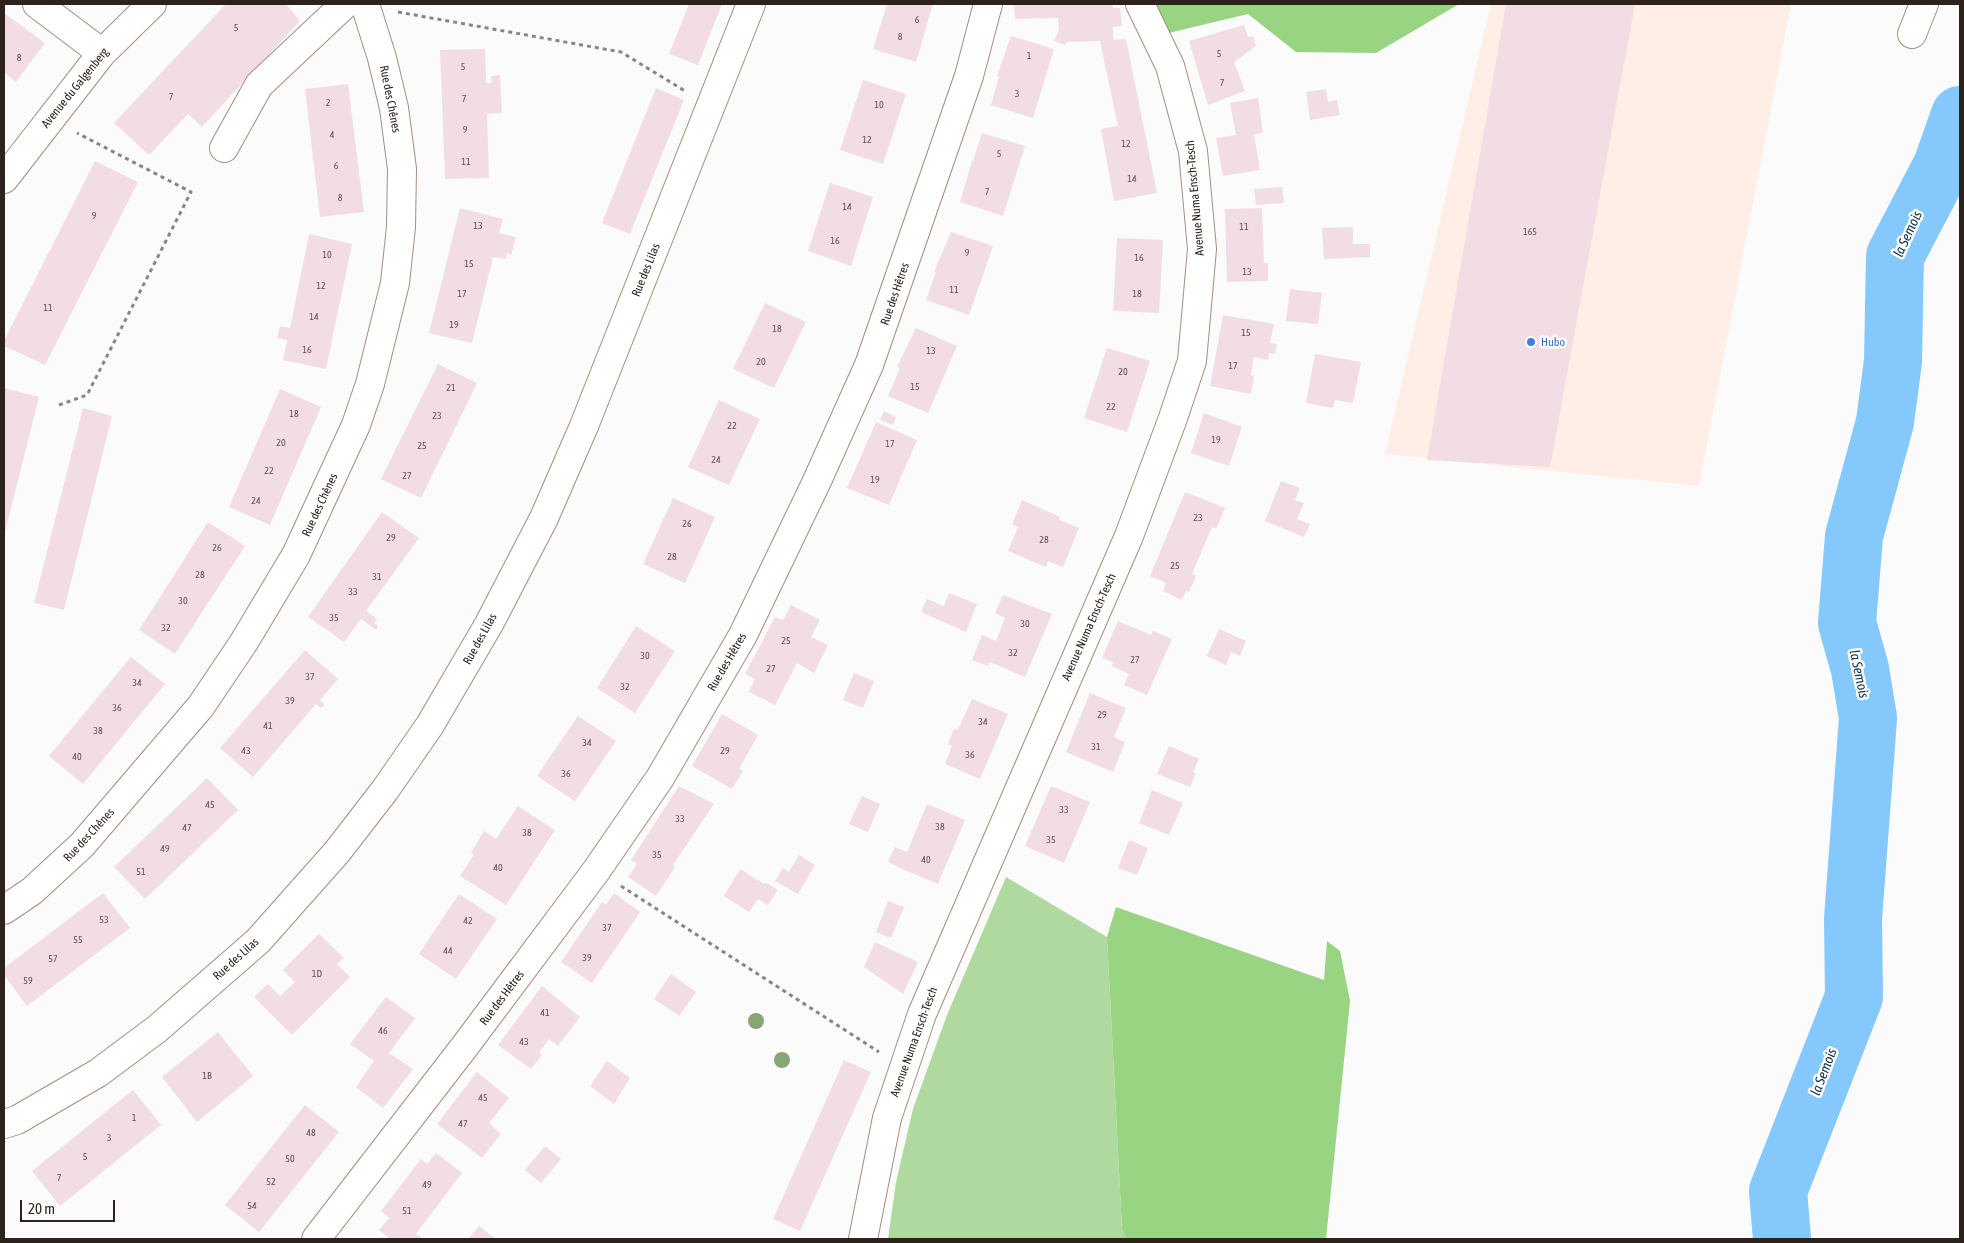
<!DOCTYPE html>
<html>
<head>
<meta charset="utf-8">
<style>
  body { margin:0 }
  #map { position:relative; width:1964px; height:1243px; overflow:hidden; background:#fbfbfb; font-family:"Asap Condensed",sans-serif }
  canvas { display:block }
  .frame { position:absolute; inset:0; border:5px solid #2d221c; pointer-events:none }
  .scale { position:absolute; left:20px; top:1200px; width:95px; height:22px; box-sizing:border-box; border:2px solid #2d221c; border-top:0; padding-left:6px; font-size:15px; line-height:18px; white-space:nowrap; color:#2d221c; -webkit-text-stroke:4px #fff; paint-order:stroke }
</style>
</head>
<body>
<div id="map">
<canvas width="1964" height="1243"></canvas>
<div class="frame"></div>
<div class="scale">20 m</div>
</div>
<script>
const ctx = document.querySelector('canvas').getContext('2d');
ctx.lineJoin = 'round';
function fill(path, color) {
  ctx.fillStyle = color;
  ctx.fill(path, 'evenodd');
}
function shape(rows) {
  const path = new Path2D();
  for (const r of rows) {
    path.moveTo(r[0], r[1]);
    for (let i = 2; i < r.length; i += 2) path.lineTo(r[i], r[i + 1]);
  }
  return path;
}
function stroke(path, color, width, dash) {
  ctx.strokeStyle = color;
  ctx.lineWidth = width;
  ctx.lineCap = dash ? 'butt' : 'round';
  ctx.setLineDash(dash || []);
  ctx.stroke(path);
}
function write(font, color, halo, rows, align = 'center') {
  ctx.font = font + ' "Asap Condensed",sans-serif';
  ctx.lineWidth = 5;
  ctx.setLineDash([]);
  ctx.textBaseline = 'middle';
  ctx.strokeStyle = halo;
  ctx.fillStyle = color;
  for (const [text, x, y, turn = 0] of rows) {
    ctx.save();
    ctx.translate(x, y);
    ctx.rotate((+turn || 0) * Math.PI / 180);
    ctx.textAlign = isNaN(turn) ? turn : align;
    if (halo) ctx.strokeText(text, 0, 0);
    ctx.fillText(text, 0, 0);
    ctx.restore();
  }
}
fill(shape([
  [1491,4,1791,4,1699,486,1385,454]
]), '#feeee5');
fill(shape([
  [1006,877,1107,937,1122,1230,1127,1239,888,1239,896,1182,913,1109,947,1015]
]), '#b0d9a0');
fill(shape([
  [1140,4,1459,4,1376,53,1296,52,1248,14,1156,36],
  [1116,907,1324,980,1327,941,1340,951,1350,1001,1326,1239,1127,1239,1122,1230,1107,937]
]), '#99d482');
stroke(shape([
  [1763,1239,1778,1191]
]), '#84c8fc', 10);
stroke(shape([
  [1782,1239,1778,1191,1854,997,1853,919,1868,718,1860,669,1847,623,1854,536,1885,422,1893,361,1895,256,1942,166,1960,115]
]), '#84c8fc', 58);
fill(shape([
  [226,4,286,4,300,21,202,127,188,114,149,155,114,123],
  [689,4,722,4,698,65,669,54],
  [887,4,933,4,916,62,873,49],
  [1014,4,1112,4,1113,8,1120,8,1122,26,1113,27,1113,40,1126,39,1157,193,1114,201,1101,129,1118,126,1100,41,1067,42,1065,45,1054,41,1059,30,1058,18,1015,19],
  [1506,4,1635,4,1550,467,1427,460],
  [4,13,45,43,16,82,4,72],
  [1244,25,1248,37,1253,36,1256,46,1234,62,1245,91,1208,105,1189,41],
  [1011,36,1054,49,1033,118,991,105,999,77,997,77,999,70],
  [485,49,486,83,492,83,491,76,500,75,502,113,487,114,489,178,445,179,440,50],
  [863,80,906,94,883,164,840,150],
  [348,84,364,212,320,217,305,89],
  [656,88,684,100,630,234,602,223],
  [1326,89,1328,102,1337,100,1340,115,1310,120,1306,92],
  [1258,98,1263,133,1254,134,1260,170,1223,176,1216,138,1236,135,1230,103],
  [982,133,1025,146,1003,216,960,202,972,161,973,161],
  [95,161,138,182,45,365,4,346,4,341],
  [830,183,873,197,851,266,808,251],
  [1282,187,1284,203,1256,205,1254,189],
  [460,208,503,219,499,233,516,237,511,255,507,253,506,259,493,257,472,343,429,333],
  [1262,208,1264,263,1268,263,1268,281,1227,282,1225,209],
  [1353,227,1353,244,1370,244,1370,257,1324,259,1322,228],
  [951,232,993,246,969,315,926,300,936,272,934,272],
  [309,234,352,244,326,369,283,360,287,340,277,338,280,326,290,328],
  [1117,238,1163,240,1159,313,1113,311],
  [1290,289,1322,293,1318,324,1286,321],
  [765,303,806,322,774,388,733,369],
  [1223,315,1274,324,1270,343,1277,344,1275,354,1269,353,1268,360,1254,357,1251,375,1254,376,1251,394,1210,386],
  [916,328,957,346,928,413,888,396,900,368,897,367],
  [1107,348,1150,361,1127,432,1084,418],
  [1315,354,1361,362,1353,403,1335,400,1333,408,1306,403],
  [438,364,477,383,421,498,381,479],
  [4,388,39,397,4,536],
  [280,389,321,407,270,525,229,507],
  [719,400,760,419,729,485,688,467],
  [83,408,112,416,64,610,34,603],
  [884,411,896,417,893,425,880,420],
  [1204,413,1242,427,1229,466,1191,453],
  [876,422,917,440,889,505,847,488],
  [1281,481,1300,488,1295,500,1304,503,1297,519,1310,524,1304,537,1265,521],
  [1185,492,1225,508,1216,529,1212,527,1192,574,1196,576,1189,592,1186,591,1182,600,1163,591,1166,583,1150,576],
  [673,498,715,517,685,583,643,564],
  [1022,500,1060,517,1059,520,1079,528,1063,567,1048,561,1046,567,1008,551,1018,527,1012,524],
  [382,512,419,538,366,611,377,619,374,623,378,626,376,630,361,619,344,642,308,617],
  [208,522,245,546,175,654,139,630],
  [949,593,977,604,966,632,921,612,927,599,944,606],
  [1003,595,1052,614,1025,677,990,662,988,666,972,660,982,635,996,641,1005,618,995,613],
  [791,605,820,620,811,637,828,645,814,673,797,663,775,705,749,692,755,679,745,674,775,617,783,620],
  [1118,621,1151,635,1153,631,1172,639,1147,695,1124,685,1129,674,1112,666,1113,662,1102,658],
  [636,626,675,651,635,713,597,688],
  [1219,629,1246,641,1240,656,1231,652,1226,665,1207,656],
  [305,650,338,679,320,700,325,705,321,708,316,704,253,777,220,748],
  [131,657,165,684,83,784,49,756],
  [854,673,874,681,863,708,843,700],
  [1090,693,1126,708,1114,737,1125,742,1113,772,1066,752],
  [972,699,1008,714,980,779,945,764,952,746,948,744,954,729,958,730],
  [722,714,758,735,739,769,743,771,732,789,692,766],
  [578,716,616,741,575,801,537,776],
  [1169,746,1199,759,1193,772,1196,773,1190,787,1157,774],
  [207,778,238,810,145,899,114,867],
  [679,786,714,804,673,865,675,867,656,896,628,877,637,864,631,860],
  [1051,786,1090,802,1064,863,1025,846],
  [1152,790,1183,803,1169,835,1139,823],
  [862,796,880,804,868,832,849,824],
  [927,804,965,820,938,884,900,868,888,862,895,847,907,852],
  [518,806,555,830,506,905,460,876,474,855,471,853,484,831,496,839],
  [1129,840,1148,848,1137,875,1118,868],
  [799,855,815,865,798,894,775,881,783,868,789,872],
  [740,869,764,884,765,882,778,890,768,905,758,899,749,912,724,896],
  [103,893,130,928,27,1006,4,975,4,968],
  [614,893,640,912,592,983,561,962,602,902,606,905],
  [459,894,497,919,456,979,419,954],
  [888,901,904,907,891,938,876,932],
  [319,934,344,958,337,964,350,977,292,1035,254,997,268,984,280,996,295,982,283,970],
  [875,942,918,962,903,994,864,967],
  [671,974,696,992,679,1016,654,999],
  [542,986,580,1017,558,1046,549,1039,539,1053,542,1055,531,1069,498,1045],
  [386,997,415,1018,389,1053,413,1069,383,1108,356,1087,374,1061,350,1044],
  [218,1032,253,1076,197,1122,162,1077],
  [844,1060,871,1072,800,1231,773,1219],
  [607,1061,630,1078,614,1104,590,1086],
  [477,1072,509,1098,489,1123,501,1134,482,1158,437,1124],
  [133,1090,161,1125,60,1206,32,1171],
  [305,1105,339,1132,259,1232,225,1205],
  [545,1146,561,1159,541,1183,525,1170],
  [436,1153,462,1173,416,1234,421,1237,419,1239,391,1239,379,1230,389,1218,381,1211,421,1159,427,1164],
  [479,1226,496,1239,468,1239]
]), '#f2dde4');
const minor = shape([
  [37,4,102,53],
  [1912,34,1924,4],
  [224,148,259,85,345,4],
  [4,179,102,53,152,4],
  [4,910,32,891,82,845,201,706,244,642,296,555,356,425,370,384,395,283,401,227,402,169,394,108,382,58,365,4],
  [4,1124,17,1120,98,1073,157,1029,258,941,337,852,385,790,430,725,489,624,544,518,584,426,751,4],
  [316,1239,465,1046,596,871,660,778,743,635,817,481,869,365,969,76,988,4],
  [863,1239,887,1118,922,1014,1129,536,1173,418,1192,361,1202,249,1193,151,1170,66,1140,4]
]);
stroke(minor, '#a88c7c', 30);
stroke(shape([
  [398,12,621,52,685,91],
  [59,405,87,395,191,192,77,133],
  [621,886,879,1052]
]), '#8b8581', 3, [4, 4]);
stroke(minor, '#fff', 28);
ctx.fillStyle = '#88a576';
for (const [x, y] of [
  [756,1021],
  [782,1060]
]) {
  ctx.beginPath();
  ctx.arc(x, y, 8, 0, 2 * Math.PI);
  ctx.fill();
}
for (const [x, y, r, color] of [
  [1531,342,5,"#3f7fe0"]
]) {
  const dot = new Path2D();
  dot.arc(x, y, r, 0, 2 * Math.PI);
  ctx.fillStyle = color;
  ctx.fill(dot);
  stroke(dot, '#fff', 2);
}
write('10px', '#5e514e', null, [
  ["6",917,20],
  ["5",236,28],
  ["8",900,37],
  ["5",1219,54],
  ["1",1029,56],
  ["8",19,58],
  ["5",463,67],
  ["7",1222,83],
  ["3",1017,94],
  ["7",171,97],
  ["7",464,99],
  ["2",328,103],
  ["10",879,105],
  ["9",465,130],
  ["4",332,135],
  ["12",867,140],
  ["12",1126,144],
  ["5",999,154],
  ["11",466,162],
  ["6",336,166],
  ["14",1132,179],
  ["7",987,192],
  ["8",340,198],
  ["14",847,207],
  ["9",94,216],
  ["13",478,226],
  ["11",1244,227],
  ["165",1530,232],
  ["16",835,241],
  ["9",967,253],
  ["10",327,255],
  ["16",1139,258],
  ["15",469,264],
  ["13",1247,272],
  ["12",321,286],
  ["11",954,290],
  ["17",462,294],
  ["18",1137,294],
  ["11",48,308],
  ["14",314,317],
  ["19",454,325],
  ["18",777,329],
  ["15",1246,333],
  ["16",307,350],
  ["13",931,351],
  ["20",761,362],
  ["17",1233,366],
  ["20",1123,372],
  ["15",915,387],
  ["21",451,388],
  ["22",1111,407],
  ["18",294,414],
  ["23",437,416],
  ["22",732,426],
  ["19",1216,440],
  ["20",281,443],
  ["17",890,444],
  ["25",422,446],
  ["24",716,460],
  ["22",269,471],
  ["27",407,476],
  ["19",875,480],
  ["24",256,501],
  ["23",1198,518],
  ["26",687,524],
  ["29",391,538],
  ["28",1044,540],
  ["26",217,548],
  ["28",672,557],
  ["25",1175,566],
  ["28",200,575],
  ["31",377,577],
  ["33",353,592],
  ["30",183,601],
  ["35",334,618],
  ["30",1025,624],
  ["32",166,628],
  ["25",786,641],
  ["32",1013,653],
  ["30",645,656],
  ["27",1135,660],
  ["27",771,669],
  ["37",310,677],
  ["34",137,683],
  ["32",625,687],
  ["39",290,701],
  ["36",117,708],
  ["29",1102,715],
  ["34",983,722],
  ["41",268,726],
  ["38",98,731],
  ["34",587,743],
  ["31",1096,747],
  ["43",246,751],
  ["29",725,751],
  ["36",970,755],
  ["40",77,757],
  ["36",566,774],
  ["45",210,805],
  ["33",1064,810],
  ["33",680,819],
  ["38",940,827],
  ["47",187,828],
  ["38",527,833],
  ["35",1051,840],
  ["49",165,849],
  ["35",657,855],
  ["40",926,860],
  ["40",498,868],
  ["51",141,872],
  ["53",104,920],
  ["42",468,921],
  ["37",607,928],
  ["55",78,940],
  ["44",448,951],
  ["39",587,958],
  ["57",53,959],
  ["1D",317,974],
  ["59",28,981],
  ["41",545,1013],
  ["46",383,1031],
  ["43",524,1042],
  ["1B",207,1076],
  ["45",483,1098],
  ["1",134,1118],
  ["47",463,1124],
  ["48",311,1133],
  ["3",109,1138],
  ["5",85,1157],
  ["50",290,1159],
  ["7",59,1178],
  ["52",271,1182],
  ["49",427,1185],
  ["54",252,1206],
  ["51",407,1211]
]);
write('12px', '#2d221c', '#fff', [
  ["Avenue du Galgenberg",75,88,-51],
  ["Rue des Chênes",390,99,79],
  ["Avenue Numa Ensch-Tesch",1195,198,-95],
  ["Rue des Lilas",646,270,-68],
  ["Rue des Hêtres",895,294,-71],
  ["Rue des Chênes",320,505,-65],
  ["Avenue Numa Ensch-Tesch",1089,627,-66],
  ["Rue des Lilas",480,639,-61],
  ["Rue des Hêtres",727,662,-60],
  ["Rue des Chênes",89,835,-47],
  ["Rue des Lilas",236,959,-42],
  ["Rue des Hêtres",502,998,-53],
  ["Avenue Numa Ensch-Tesch",914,1042,-70]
]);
write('12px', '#366cbe', '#fff', [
  ["Hubo",1541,342]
], 'left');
write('italic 14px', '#0b314b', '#fff', [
  ["la Semois",1908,234,-65],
  ["la Semois",1859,674,78],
  ["la Semois",1824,1072,-69]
]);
</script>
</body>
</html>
